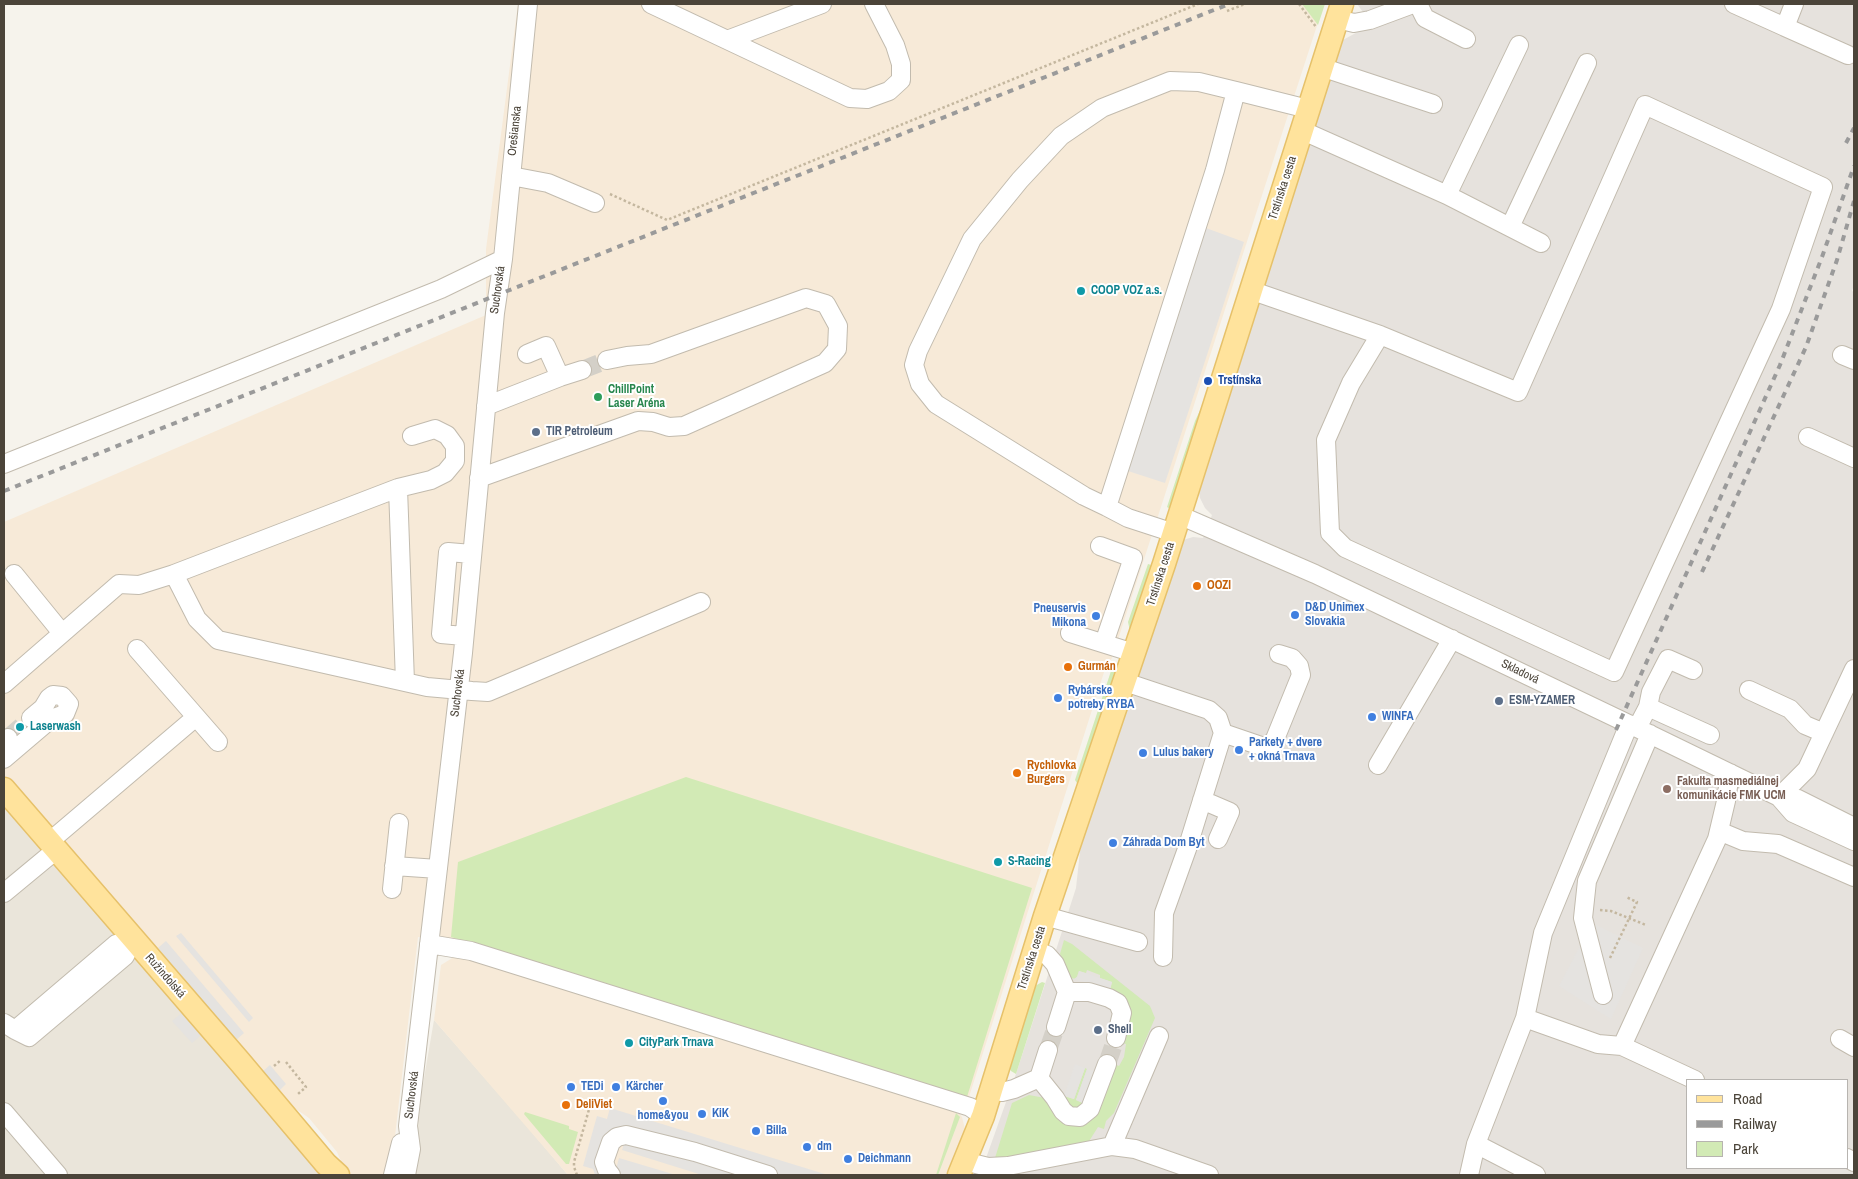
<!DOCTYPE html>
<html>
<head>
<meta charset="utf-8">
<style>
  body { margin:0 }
  #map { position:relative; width:1858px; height:1179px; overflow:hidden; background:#f6f3ec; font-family:"Archivo Narrow",sans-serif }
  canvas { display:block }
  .frame { position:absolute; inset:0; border:5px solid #4b4439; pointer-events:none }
  .legend { position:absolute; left:1686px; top:1079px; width:162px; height:90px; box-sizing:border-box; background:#fff; border:1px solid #b7b4b0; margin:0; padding:6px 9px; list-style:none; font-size:15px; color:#4b4439 }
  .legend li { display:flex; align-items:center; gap:10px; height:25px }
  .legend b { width:25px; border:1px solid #b7b4b0 }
</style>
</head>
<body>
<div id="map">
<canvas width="1858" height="1179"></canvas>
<div class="frame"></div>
<ul class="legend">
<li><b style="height:6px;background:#ffe39c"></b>Road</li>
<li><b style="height:6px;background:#9a9a9a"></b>Railway</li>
<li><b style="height:14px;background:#d2eab5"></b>Park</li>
</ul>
</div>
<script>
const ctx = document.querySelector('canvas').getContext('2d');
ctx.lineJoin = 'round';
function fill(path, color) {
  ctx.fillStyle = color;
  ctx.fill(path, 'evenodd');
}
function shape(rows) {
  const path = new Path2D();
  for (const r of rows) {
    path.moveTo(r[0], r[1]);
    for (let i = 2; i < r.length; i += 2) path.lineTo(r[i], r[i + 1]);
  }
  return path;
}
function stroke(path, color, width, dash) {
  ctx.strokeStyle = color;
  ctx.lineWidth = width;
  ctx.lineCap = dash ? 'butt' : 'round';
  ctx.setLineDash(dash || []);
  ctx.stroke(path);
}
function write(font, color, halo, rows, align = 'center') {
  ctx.font = font + ' "Archivo Narrow",sans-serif';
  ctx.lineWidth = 4;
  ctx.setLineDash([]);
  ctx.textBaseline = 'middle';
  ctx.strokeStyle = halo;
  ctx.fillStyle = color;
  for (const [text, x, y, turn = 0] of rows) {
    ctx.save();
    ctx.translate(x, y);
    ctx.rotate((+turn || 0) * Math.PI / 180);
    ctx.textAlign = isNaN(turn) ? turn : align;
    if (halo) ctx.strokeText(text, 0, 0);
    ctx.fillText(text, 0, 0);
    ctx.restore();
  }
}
fill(shape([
  [4,803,289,1133,321,1175,4,1175],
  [434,1020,521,1119,568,1175,413,1175,422,1090]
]), '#eae5da');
fill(shape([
  [518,4,1324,4,1112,658,1106,666,968,1100,449,940,418,937,392,1162,390,1170,384,1175,351,1175,344,1168,337,1152,309,1118,290,1105,4,776,4,522,486,315,486,249],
  [466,956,957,1110,962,1117,965,1129,953,1175,568,1175,434,1020,441,965,454,957]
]), '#f7ead8');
fill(shape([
  [1357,4,1854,4,1854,285,1852,291,1854,292,1854,1175,980,1175,1016,1074,1076,888,1082,833,1183,540,1193,537,1203,538,1212,515,1205,508,1200,498,1198,486,1336,49,1343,40,1363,29,1363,12],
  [1687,1080,1847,1080,1847,1168,1687,1168]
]), '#e6e2dd');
fill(shape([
  [1302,4,1325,4,1318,25],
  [1204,402,1170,509,1167,507,1195,421],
  [1148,564,1151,565,1130,631,1128,622],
  [1118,666,1080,783,1077,783,1075,780,1111,671],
  [686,777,1032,888,967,1097,451,937,458,862],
  [1064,940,1072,944,1150,1006,1155,1018,1114,1113,1106,1121,1104,1129,1098,1127,1086,1146,1005,1162,995,1158,1012,1103,1029,1095,1045,1098,1077,1123,1114,1064,1119,1066,1124,1057,1126,1044,1122,1043,1110,990,1112,982,1100,978,1100,975,1087,970,1086,973,1079,971,1076,979,1071,978,1060,954],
  [1042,982,1045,983,1016,1074,1011,1071,1009,1067,1035,986],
  [1085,1068,1087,1069,1076,1100,1085,1104,1073,1110,1064,1100,1064,1096,1074,1099],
  [525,1112,569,1126,569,1129,578,1132,569,1164,566,1164,524,1114],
  [956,1113,960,1117,938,1175,936,1175]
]), '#d2eab5');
fill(shape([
  [1206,228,1244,242,1165,483,1128,471],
  [1592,923,1643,948,1611,1019,1559,986],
  [181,933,253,1018,249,1022,176,936],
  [166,941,244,1033,236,1040,158,948],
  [1079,971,1112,982,1110,990,1074,979,1078,976],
  [183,1012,202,1034,192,1043,172,1021],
  [1075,1064,1085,1068,1074,1099,1064,1096],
  [270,1065,286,1084,278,1092,261,1073],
  [1087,1069,1096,1072,1085,1104,1076,1100],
  [610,1108,828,1175,702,1175,622,1150,625,1140,622,1139,611,1160,616,1169,619,1158,676,1175,595,1175,593,1169,583,1166,597,1116,607,1119]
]), '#e5e3e0');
stroke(shape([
  [582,370,607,360],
  [8,738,31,718],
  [1048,1050,1056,1027],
  [1107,1064,1116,1038]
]), '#d4d0c8', 18, [18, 9]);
const minor = shape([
  [651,4,850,98,867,99,889,91,901,80,901,64,895,45,874,4],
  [1418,4,1425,18,1466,39],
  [1734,4,1785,27,1794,4],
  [1337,19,1354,23,1370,20,1413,4],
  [1785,27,1848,55],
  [727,40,822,4],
  [1321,67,1433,104],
  [1301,130,1447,195,1541,243],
  [511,176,548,183,595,203],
  [1447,195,1519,45],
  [1510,227,1587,63],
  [1250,290,1380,335,1518,392,1645,105,1823,187,1781,309,1614,672,1345,548,1330,533,1326,440,1351,383,1380,335],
  [1842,355,1854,360],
  [560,377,582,370],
  [486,406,560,377,546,346,527,354],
  [1808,437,1854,458],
  [4,464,441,289,503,259],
  [479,478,638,421,653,422,669,427,684,426,825,363,837,349,838,326,826,304,806,298,651,354,627,356,607,360],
  [398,488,431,480,445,473,455,461,455,446,447,435,435,429,412,436],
  [1107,507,1084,496,936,404,920,384,914,365,918,351,972,239,1020,180,1061,136,1102,108,1170,81,1199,82,1236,91],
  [1179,515,1315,574,1637,728,1779,797,1793,813,1854,841],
  [1174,533,1128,518,1107,507,1215,170,1236,91,1308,109],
  [1100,546,1133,558,1104,643],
  [14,574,62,633],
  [174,574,398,488,405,682],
  [1070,633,1134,653],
  [464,636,441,634,448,552,472,554],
  [137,649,218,742],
  [1125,682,1209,710,1218,718,1223,733,1187,849,1164,913,1163,957],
  [4,684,119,584,139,585,174,574,197,619,218,640,427,687,472,691,488,692,701,602],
  [1749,690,1790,709,1805,725,1824,733],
  [1648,707,1651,692,1668,659,1693,670],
  [1637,728,1648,707,1710,735],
  [1223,733,1264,747,1270,745,1275,739,1301,675,1299,666,1292,658,1279,654],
  [4,743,8,738],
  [4,759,51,719,65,714,69,704,62,696,53,695,49,698,43,708,31,718],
  [1378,765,1452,639],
  [1779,797,1807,769,1854,669],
  [1779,797,1798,799,1854,827],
  [1202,800,1230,812,1218,839],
  [1719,831,1743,841,1778,844,1854,877],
  [49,842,196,717],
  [394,866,438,869],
  [392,889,399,823],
  [4,893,56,850],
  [1045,916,1138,942],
  [429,944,471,951,970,1107,983,1116],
  [1034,950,1047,955,1055,964,1067,992,1056,1027],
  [1067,992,1089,992,1109,998,1118,1003,1122,1013,1116,1038],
  [1603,995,1583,918,1587,881,1650,734],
  [1525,1018,1598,1044,1622,1046],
  [4,1023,15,1030,116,944,133,940],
  [15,1030,29,1037,125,956,133,940],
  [1840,1039,1854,1047],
  [1039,1078,1055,1098,1063,1111,1069,1116,1080,1117,1090,1109,1107,1064],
  [1695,1080,1622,1046,1717,839,1726,801,1730,773],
  [991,1089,1002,1092,1014,1089,1039,1078,1048,1050],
  [4,1112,58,1175],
  [1476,1144,1536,1175],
  [1112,1146,1159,1036],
  [1847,1158,1854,1162],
  [972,1163,988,1167,1008,1166,1112,1146,1135,1149,1209,1175],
  [393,1175,401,1143],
  [406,1175,411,1149,408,1126,463,653,495,313,503,259,528,4],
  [611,1175,607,1170,604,1162,611,1142,617,1137,626,1135,695,1152,768,1175],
  [1469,1175,1476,1144,1525,1018,1543,933,1629,724]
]);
const major = shape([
  [4,789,240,1062,326,1164,338,1175],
  [959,1175,983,1116,1045,916,1164,564,1342,4]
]);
stroke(minor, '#c2bbae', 20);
stroke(major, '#e6c16a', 25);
stroke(shape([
  [1299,4,1316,27],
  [1227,11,1245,4],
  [610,194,667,220,1198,4],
  [1600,910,1611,911,1646,925],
  [1610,958,1637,902,1626,897],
  [286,1062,306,1087,298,1094],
  [274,1066,281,1060],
  [577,1175,574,1167,574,1162,592,1099]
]), '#c4b79f', 2.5, [2.5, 2.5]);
stroke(minor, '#fff', 18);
stroke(major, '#ffe39c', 22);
stroke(shape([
  [1846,143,1854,128],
  [4,491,1229,4],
  [1702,572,1806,347,1837,260,1854,201],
  [1616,730,1780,365,1822,257,1854,166]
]), '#9a9a9a', 4, [6, 6]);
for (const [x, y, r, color] of [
  [1081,291,5,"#0f9aa8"],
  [1208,381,5,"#1a4fb4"],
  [598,397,5,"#2e9e5b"],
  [536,432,5,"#5c6f8a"],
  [1197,586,5,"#e8710a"],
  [1295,615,5,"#3f7fe0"],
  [1096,616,5,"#3f7fe0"],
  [1068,667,5,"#e8710a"],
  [1058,698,5,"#3f7fe0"],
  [1499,701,5,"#5c6f8a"],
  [1372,717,5,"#3f7fe0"],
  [20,727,5,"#0f9aa8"],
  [1239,750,5,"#3f7fe0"],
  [1143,753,5,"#3f7fe0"],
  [1017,773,5,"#e8710a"],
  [1667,789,5,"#8d6e63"],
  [1113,843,5,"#3f7fe0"],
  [998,862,5,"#0f9aa8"],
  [1098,1030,5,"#5c6f8a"],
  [629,1043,5,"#0f9aa8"],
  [571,1087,5,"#3f7fe0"],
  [616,1087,5,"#3f7fe0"],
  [663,1101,5,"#3f7fe0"],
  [566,1105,5,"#e8710a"],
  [702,1114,5,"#3f7fe0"],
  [756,1131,5,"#3f7fe0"],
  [807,1147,5,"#3f7fe0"],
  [848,1159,5,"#3f7fe0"]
]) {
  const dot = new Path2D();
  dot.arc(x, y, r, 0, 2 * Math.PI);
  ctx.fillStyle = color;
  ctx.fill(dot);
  stroke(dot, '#fff', 2);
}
write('12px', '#4b4439', '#fff', [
  ["Orešianska",515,131,-84],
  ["Trstínska cesta",1283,188,-72],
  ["Suchovská",498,290,-82],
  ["Trstínska cesta",1161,574,-72],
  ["Skladová",1520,672,26],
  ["Suchovská",458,693,-83],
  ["Trstínska cesta",1032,958,-72],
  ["Ružindolská",165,976,49],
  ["Suchovská",412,1095,-83]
]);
write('bold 12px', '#0d838f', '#fff', [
  ["COOP VOZ a.s.",1091,291],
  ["Laserwash",30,727],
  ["S-Racing",1008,862],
  ["CityPark Trnava",639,1043]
], 'left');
write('bold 12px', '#164399', '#fff', [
  ["Trstínska",1218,381]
], 'left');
write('bold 12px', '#27864d', '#fff', [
  ["ChillPoint",608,390],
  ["Laser Aréna",608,404]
], 'left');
write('bold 12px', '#4e5e75', '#fff', [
  ["TIR Petroleum",546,432],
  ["ESM-YZAMER",1509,701],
  ["Shell",1108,1030]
], 'left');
write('bold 12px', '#c56008', '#fff', [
  ["OOZI",1207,586],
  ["Gurmán",1078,667],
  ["Rychlovka",1027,766],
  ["Burgers",1027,780],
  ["DeliViet",576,1105]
], 'left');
write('bold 12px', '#366cbe', '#fff', [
  ["D&D Unimex",1305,608],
  ["Slovakia",1305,622],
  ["Pneuservis",1086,609,"right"],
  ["Mikona",1086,623,"right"],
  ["Rybárske",1068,691],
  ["potreby RYBA",1068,705],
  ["WINFA",1382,717],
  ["Parkety + dvere",1249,743],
  ["+ okná Trnava",1249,757],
  ["Lulus bakery",1153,753],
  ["Záhrada Dom Byt",1123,843],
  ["TEDi",581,1087],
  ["Kärcher",626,1087],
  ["KiK",712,1114],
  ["home&you",663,1116,"center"],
  ["Billa",766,1131],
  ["dm",817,1147],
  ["Deichmann",858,1159]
], 'left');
write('bold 12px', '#785e54', '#fff', [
  ["Fakulta masmediálnej",1677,782],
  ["komunikácie FMK UCM",1677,796]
], 'left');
</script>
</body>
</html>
